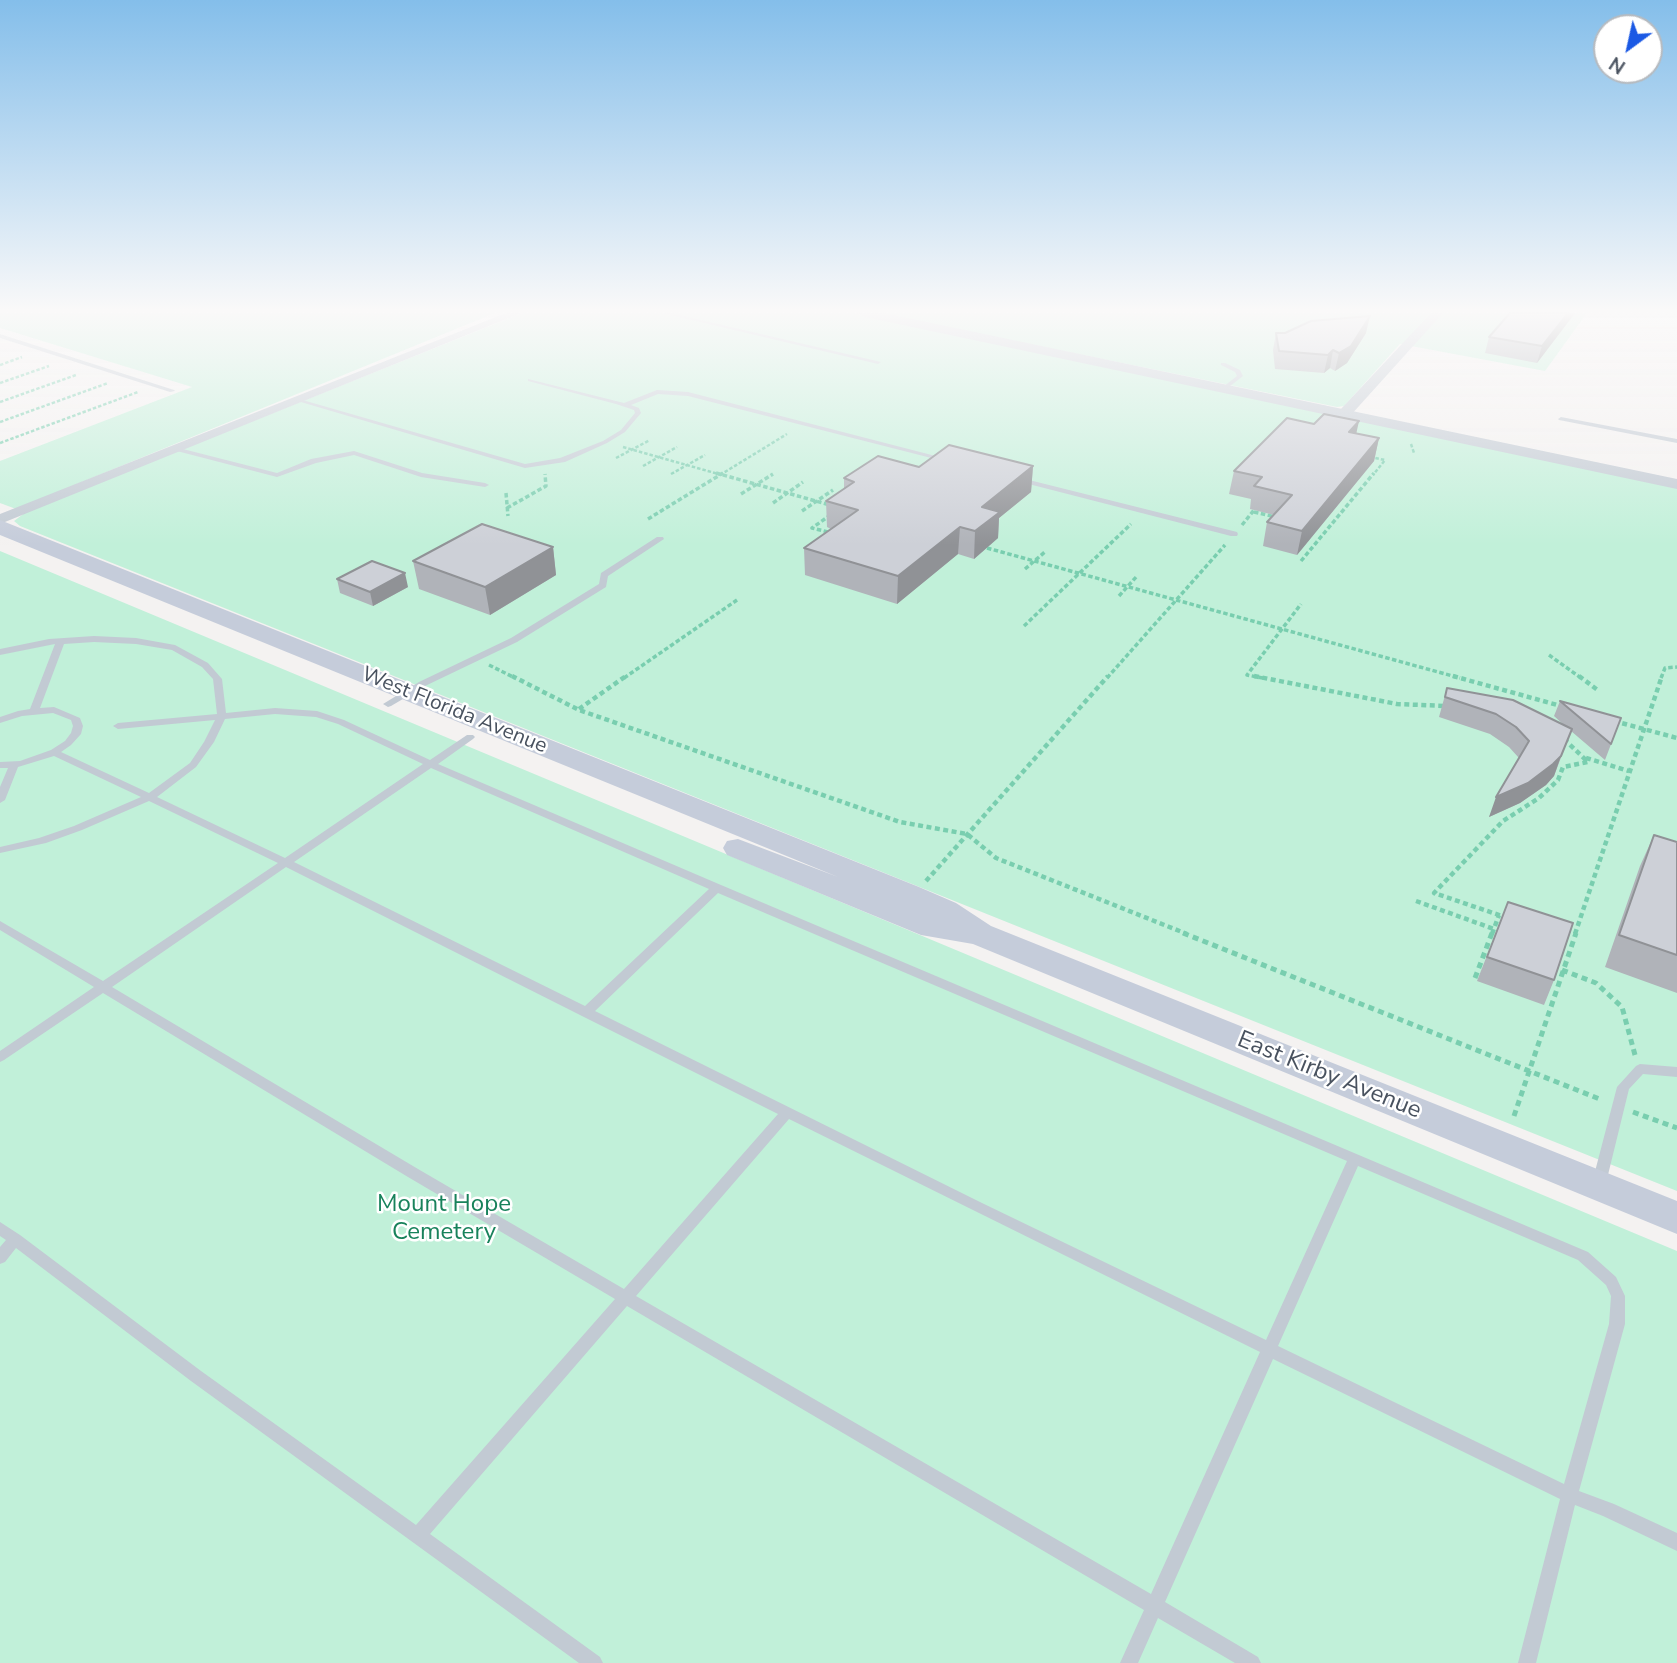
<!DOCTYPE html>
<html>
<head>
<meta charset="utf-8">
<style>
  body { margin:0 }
  #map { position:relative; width:1677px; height:1663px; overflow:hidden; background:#f4f2f1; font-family:"Nunito Sans",sans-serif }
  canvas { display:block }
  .north { position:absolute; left:1593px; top:14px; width:70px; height:70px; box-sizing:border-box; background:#fff; border:2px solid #b6babf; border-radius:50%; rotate:213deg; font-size:19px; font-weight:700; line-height:28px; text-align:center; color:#49525f }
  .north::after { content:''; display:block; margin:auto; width:24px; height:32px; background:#1b59e4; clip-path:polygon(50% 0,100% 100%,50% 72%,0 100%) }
</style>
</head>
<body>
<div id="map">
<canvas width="1677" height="1663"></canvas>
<div class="north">N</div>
</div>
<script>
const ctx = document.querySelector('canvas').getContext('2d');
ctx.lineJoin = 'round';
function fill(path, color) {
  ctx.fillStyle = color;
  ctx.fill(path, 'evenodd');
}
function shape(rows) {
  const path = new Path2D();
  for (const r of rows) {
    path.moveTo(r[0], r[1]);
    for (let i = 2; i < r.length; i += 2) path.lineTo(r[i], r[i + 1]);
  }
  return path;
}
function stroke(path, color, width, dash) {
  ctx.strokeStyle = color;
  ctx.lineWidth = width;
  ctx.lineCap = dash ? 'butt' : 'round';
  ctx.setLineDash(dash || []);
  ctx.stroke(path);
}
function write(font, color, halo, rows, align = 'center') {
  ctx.font = font + ' "Nunito Sans",sans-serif';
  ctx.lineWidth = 5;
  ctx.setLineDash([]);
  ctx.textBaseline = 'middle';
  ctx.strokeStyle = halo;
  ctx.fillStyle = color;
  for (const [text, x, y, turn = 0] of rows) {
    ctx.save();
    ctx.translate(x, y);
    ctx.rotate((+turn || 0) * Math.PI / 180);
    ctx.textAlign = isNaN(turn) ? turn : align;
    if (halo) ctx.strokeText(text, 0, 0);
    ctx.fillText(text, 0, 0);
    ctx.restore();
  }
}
fill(shape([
  [0,313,495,313,16,509,0,503,0,461,192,387,0,328],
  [522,313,854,313,1677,487,1677,1191,20,526,14,521,26,512],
  [878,313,1587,313,1545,371,1400,344,1344,406,1337,407],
  [0,551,1677,1251,1677,1663,0,1663]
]), '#c1f0d9');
stroke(shape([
  [0,365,22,357],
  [0,383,49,366],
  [0,402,76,375],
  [0,422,108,383],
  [0,443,138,392],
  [1411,444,1414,453],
  [623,447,722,475],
  [1370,457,1385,460,1373,475],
  [616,458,650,440],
  [643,466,677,447],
  [671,474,705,455],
  [720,475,787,434]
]), '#79ceaf', 2.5, [3.5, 2]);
stroke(shape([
  [716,473,830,505],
  [506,493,508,516],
  [741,494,773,474],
  [773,503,803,482],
  [507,508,546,486,545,474],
  [802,511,833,490],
  [1254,512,1276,517],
  [648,519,723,473],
  [1242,525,1254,510],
  [828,532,812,528,829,516],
  [987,548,1460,678],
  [1301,561,1374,473],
  [1025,569,1046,551],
  [1119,596,1137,576],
  [1024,626,1131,524],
  [1549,655,1581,678],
  [489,665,515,678],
  [624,678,737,600],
  [1107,678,1225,545],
  [1263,678,1247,675,1301,604],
  [1661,678,1665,668,1677,667]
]), '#79ceaf', 3.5, [4.5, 2.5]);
stroke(shape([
  [512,676,579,710,900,822,967,834,996,858,1187,934],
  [1254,676,1397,704,1445,706],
  [1453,676,1561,706],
  [1579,676,1599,691],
  [579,709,626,676],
  [1614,721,1677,738],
  [1586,758,1629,771],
  [926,881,1108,676],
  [1416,901,1494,929],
  [1508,918,1434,893,1503,821,1539,798,1558,780,1563,767,1588,762,1563,738],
  [1492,934,1499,915],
  [1575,934,1662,676]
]), '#79ceaf', 4.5, [5, 3.5]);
stroke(shape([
  [1183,933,1602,1100],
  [1562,970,1596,983,1622,1007,1635,1055],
  [1475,978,1492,933],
  [1633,1112,1677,1128],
  [1514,1116,1576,933]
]), '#79ceaf', 5, [6, 4.5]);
fill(shape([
  [662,313,671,313,881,362,878,364,662,313],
  [0,334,174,390,175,391,170,392,0,338,0,334],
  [1221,363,1225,363,1240,370,1243,376,1225,390,1223,389,1223,387,1237,376,1235,372,1221,365,1221,363],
  [528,379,624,403,657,390,688,392,951,460,947,462,688,396,658,394,631,405,639,408,641,413,625,432,607,443,565,462,525,468,294,400,299,399,525,464,560,458,603,441,621,430,635,413,634,410,616,404,528,381,528,379],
  [1561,417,1677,439,1677,443,1559,420,1558,419,1561,417],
  [175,447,277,473,311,459,354,451,422,473,485,483,489,485,485,487,421,477,354,455,316,463,277,477,173,450,173,448,175,447],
  [1017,477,1237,532,1238,534,1237,536,1231,536,1017,481,1017,477],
  [657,537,663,537,664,539,608,576,606,587,517,642,425,686,391,706,388,707,383,704,419,682,511,638,599,584,601,573,657,537],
  [94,636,136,638,175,645,208,663,222,679,226,713,275,708,317,711,344,720,430,760,467,735,473,735,475,737,473,739,438,764,721,885,1588,1252,1616,1277,1625,1296,1625,1324,1579,1491,1614,1504,1677,1533,1677,1551,1603,1516,1575,1505,1536,1663,1518,1663,1560,1499,1273,1359,1165,1602,1258,1657,1261,1663,1235,1663,1158,1618,1138,1663,1120,1663,1144,1610,627,1306,430,1534,600,1657,603,1663,579,1663,191,1381,16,1248,5,1262,0,1264,0,1247,6,1240,0,1236,0,1222,20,1235,201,1371,416,1525,615,1299,408,1177,103,993,4,1060,0,1062,0,1051,94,987,0,930,0,921,103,981,278,863,149,801,82,830,46,843,0,853,0,847,39,838,74,826,141,797,54,756,18,767,5,800,0,803,0,787,8,768,0,768,0,762,20,761,51,750,65,741,71,733,73,726,71,720,53,713,22,716,0,723,0,717,18,711,30,709,55,644,0,655,0,649,49,639,94,636],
  [94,642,136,644,172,650,202,667,213,679,217,714,118,723,113,726,118,729,215,720,204,742,190,763,149,793,61,752,71,745,81,734,83,726,80,718,54,707,40,708,64,644,94,642],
  [275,714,316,717,338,724,423,764,285,858,157,797,196,767,214,742,225,719,275,714],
  [431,768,709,889,585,1006,294,862,431,768],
  [286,867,582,1016,778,1114,624,1289,418,1169,112,987,286,867],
  [718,893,1347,1161,1266,1340,982,1203,595,1011,718,893],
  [789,1119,1260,1352,1151,1594,636,1296,789,1119],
  [1358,1166,1578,1260,1606,1285,1611,1296,1609,1324,1564,1484,1278,1346,1358,1166],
  [1640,1064,1677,1067,1677,1077,1643,1074,1629,1089,1606,1183,1604,1187,1599,1189,1594,1187,1592,1183,1617,1087,1636,1066,1640,1064]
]), '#c2cad3');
fill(shape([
  [506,313,521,313,0,524,0,514,506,313],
  [1431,313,1443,313,1350,416,1340,416,1340,410,1431,313]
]), '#c2cad3');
fill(shape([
  [858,313,884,313,1677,479,1677,489,865,317,858,313]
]), '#c2cad3');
fill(shape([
  [0,520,919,887,956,903,991,926,1677,1201,1677,1234,973,944,921,935,727,855,723,848,727,841,738,839,838,877,0,535,0,520]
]), '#c5ccda');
fill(shape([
  [1575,313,1537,363,1485,353,1489,337],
  [1276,333,1366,333,1347,363,1335,371,1330,368,1324,373,1275,369,1273,350],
  [1356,433,1379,438,1374,461,1297,555,1263,546,1267,522,1274,515,1250,509,1251,499,1229,494,1234,471],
  [1033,466,1031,492,999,518,998,538,974,559,958,554,897,604,805,575,804,548,831,529,827,527,826,501,844,489,844,478,919,467],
  [553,547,556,575,490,615,419,589,413,561],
  [337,579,408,587,373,606,340,593],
  [1447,688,1565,726,1554,716,1560,701,1621,718,1605,760,1571,731,1554,776,1546,785,1520,803,1489,817,1519,758,1509,747,1490,734,1439,717],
  [1654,835,1677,842,1677,993,1605,967,1640,866],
  [1508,902,1554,980,1544,1005,1477,981]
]), '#b0b3b9');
fill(shape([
  [1568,313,1575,313,1537,363,1542,346],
  [1370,316,1366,333,1347,363,1335,371,1339,353],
  [1333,350,1330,368,1324,373,1328,355],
  [1359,421,1354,444,1349,432],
  [1379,438,1374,461,1297,555,1302,531],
  [1033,466,1031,492,999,518,998,538,974,559,975,531,982,507],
  [960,527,958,554,897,604,898,576],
  [553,547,556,575,490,615,485,587],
  [405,573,408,587,373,606,370,592],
  [1561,756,1554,776,1546,785,1520,803,1489,817,1496,797]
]), '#909296');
const building = shape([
  [1510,313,1568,313,1542,346,1489,337,1510,313],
  [1370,316,1351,346,1339,353,1333,350,1328,355,1279,351,1276,333,1285,333,1311,321,1370,316],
  [1324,414,1359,421,1349,432,1379,438,1302,531,1267,522,1292,495,1254,486,1262,477,1234,471,1287,418,1314,424,1324,414],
  [949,445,1033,466,982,507,1000,512,975,531,960,527,898,576,804,548,858,510,826,501,854,482,844,478,878,456,919,467,949,445],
  [482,524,553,547,485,587,413,561,482,524],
  [372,561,405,573,370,592,337,579,372,561],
  [1447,688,1513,700,1572,729,1561,756,1553,764,1528,783,1496,797,1529,741,1516,727,1496,714,1445,697,1447,688],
  [1560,701,1621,718,1611,744,1560,701],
  [1654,835,1677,842,1677,955,1619,935,1654,835],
  [1508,902,1573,923,1554,980,1487,957,1508,902]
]);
fill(building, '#cdd0d7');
stroke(building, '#909296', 2);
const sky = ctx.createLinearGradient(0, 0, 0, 545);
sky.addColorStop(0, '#84beea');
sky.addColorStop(0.57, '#faf9f9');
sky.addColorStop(1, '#faf9f900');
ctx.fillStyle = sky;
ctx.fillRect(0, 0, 1677, 545);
write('21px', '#49525f', '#fff', [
  ["West Florida Avenue",454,711,22]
]);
write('24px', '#49525f', '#fff', [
  ["East Kirby Avenue",1329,1076,22]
]);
write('24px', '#18825b', '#fff', [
  ["Mount Hope",444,1205],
  ["Cemetery",444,1233]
]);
</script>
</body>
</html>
